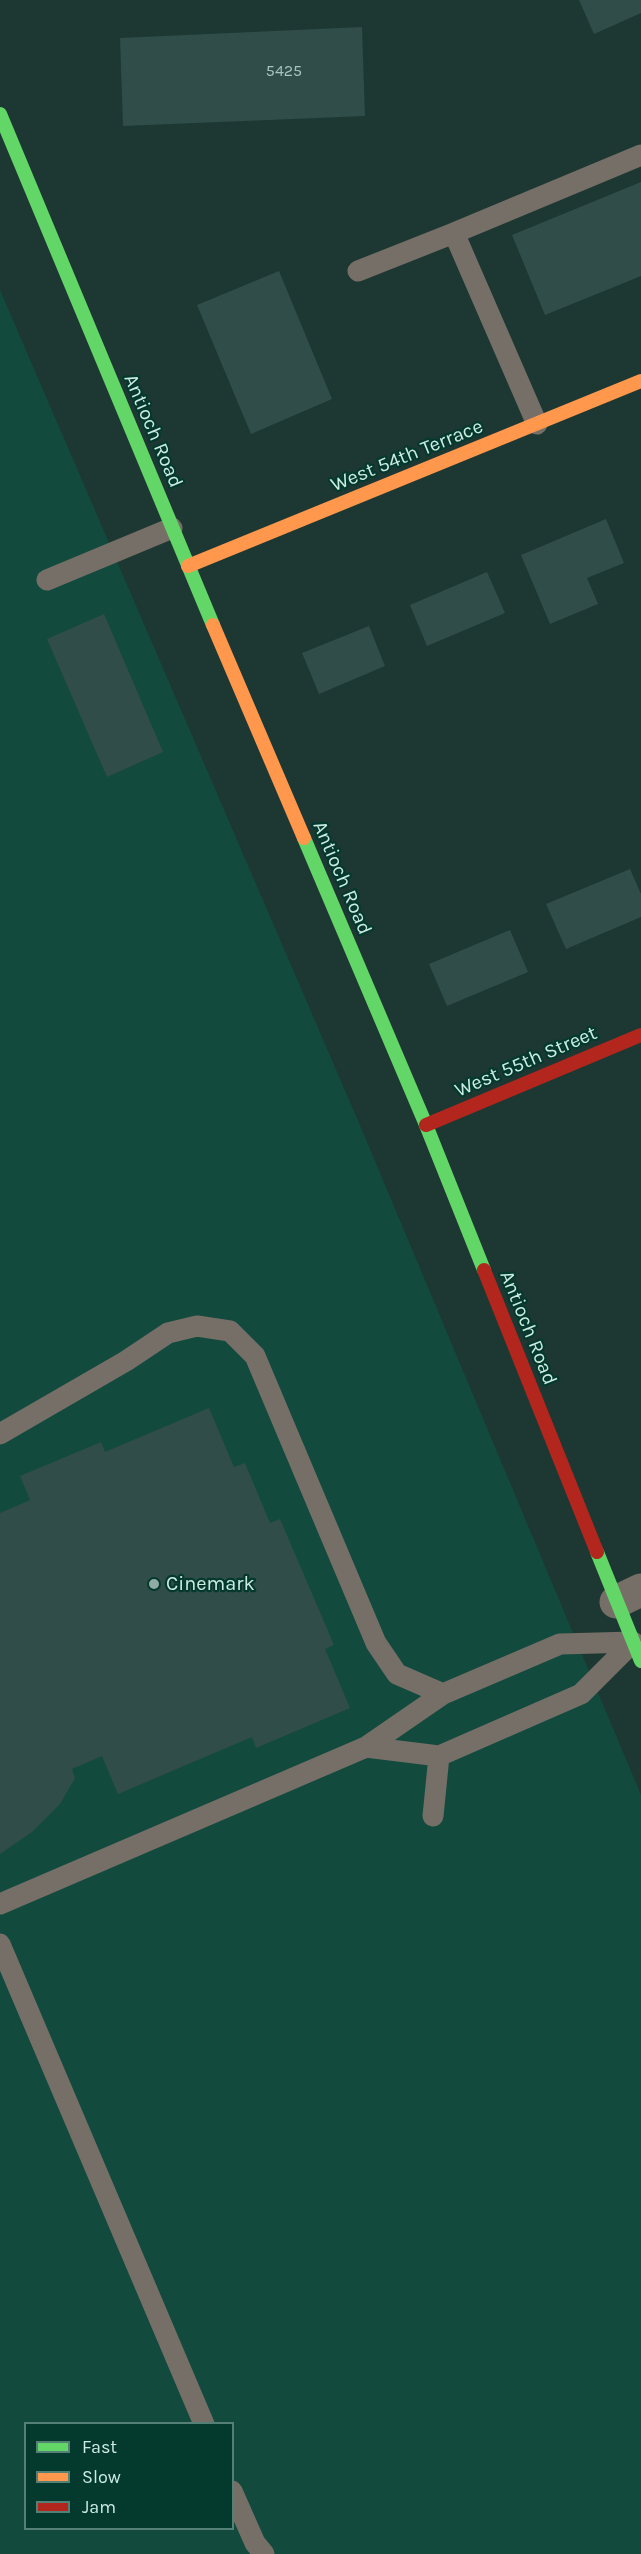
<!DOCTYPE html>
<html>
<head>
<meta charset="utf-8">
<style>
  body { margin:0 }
  #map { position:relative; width:641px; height:2554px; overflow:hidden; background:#1d3832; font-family:Karla,sans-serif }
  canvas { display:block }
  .legend { position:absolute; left:24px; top:2422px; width:210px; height:108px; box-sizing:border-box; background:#04392e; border:2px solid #548076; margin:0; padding:8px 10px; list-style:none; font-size:18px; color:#ccebe1 }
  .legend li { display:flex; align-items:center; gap:12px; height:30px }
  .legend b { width:30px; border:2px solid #548076 }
</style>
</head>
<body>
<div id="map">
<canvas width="641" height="2554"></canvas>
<ul class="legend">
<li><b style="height:8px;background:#63d668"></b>Fast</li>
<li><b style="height:8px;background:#ff974d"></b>Slow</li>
<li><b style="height:8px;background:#b3261e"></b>Jam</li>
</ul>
</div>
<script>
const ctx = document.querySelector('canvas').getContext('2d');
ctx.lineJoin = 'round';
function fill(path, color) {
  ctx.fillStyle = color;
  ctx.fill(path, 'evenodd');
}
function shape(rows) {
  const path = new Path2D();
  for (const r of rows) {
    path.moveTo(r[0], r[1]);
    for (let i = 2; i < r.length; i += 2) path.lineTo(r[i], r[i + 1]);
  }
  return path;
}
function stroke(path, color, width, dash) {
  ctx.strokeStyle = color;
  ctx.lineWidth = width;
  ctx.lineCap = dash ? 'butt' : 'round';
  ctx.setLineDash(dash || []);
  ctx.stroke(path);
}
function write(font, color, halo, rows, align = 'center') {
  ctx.font = font + ' Karla,sans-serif';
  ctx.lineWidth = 4.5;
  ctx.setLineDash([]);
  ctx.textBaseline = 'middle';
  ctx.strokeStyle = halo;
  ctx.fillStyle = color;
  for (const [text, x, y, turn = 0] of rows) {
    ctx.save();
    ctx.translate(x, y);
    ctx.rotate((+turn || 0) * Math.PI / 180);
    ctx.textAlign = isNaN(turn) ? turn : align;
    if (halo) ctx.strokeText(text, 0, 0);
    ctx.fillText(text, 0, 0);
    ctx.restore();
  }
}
fill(shape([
  [0,290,359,1123,641,1795,641,2554,0,2554],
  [26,2424,232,2424,232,2528,26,2528]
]), '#134a3e');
fill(shape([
  [579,0,641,0,641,13,594,34],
  [362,27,365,116,123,126,120,38],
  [641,182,641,276,545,315,512,235],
  [279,271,332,399,251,434,197,305],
  [606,519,624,563,587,578,598,604,550,624,521,555],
  [487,572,505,613,427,646,410,605],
  [104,614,163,752,107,777,47,639],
  [369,626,385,666,319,694,302,653],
  [630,869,641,894,641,917,566,949,546,904],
  [510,930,528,972,447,1006,429,964],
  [209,1408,234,1467,245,1463,270,1523,280,1519,334,1645,325,1649,350,1708,256,1748,252,1737,118,1794,102,1756,72,1769,75,1778,60,1804,32,1832,0,1854,0,1513,30,1500,20,1476,101,1442,105,1452]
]), '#304d4a');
stroke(shape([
  [358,271,454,233],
  [537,424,454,233,641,155],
  [47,580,172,528],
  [0,1434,126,1361,168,1333,197,1326,230,1331,255,1356,376,1643,397,1674,443,1694],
  [366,1747,439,1756,581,1694,633,1642],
  [433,1816,439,1756],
  [0,1904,366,1747,443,1694,560,1644,633,1642],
  [0,1944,204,2424],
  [232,2491,255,2543,264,2554]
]), '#766f67', 21);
stroke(shape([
  [616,1602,641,1590]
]), '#766f67', 33);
stroke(shape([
  [0,114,213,625],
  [304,838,426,1125,484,1270],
  [597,1552,641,1661]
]), '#63d668', 14);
stroke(shape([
  [188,566,641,381],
  [213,625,304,838]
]), '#ff974d', 14);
stroke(shape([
  [426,1125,641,1035],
  [484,1270,597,1552]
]), '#b3261e', 14);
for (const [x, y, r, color] of [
  [154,1584,6,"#8faca4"]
]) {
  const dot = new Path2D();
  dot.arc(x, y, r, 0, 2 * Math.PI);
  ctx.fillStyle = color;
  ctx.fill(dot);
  stroke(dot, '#04392e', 2);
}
write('16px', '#a5c4bb', null, [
  ["5425",284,71]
]);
write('20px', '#ccebe1', '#04392e', [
  ["Antioch Road",153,431,67],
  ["West 54th Terrace",407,456,-22],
  ["Antioch Road",342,878,67],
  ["West 55th Street",526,1062,-23],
  ["Antioch Road",528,1328,68]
]);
write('20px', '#ccebe1', '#04392e', [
  ["Cinemark",166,1584]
], 'left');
</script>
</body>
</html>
